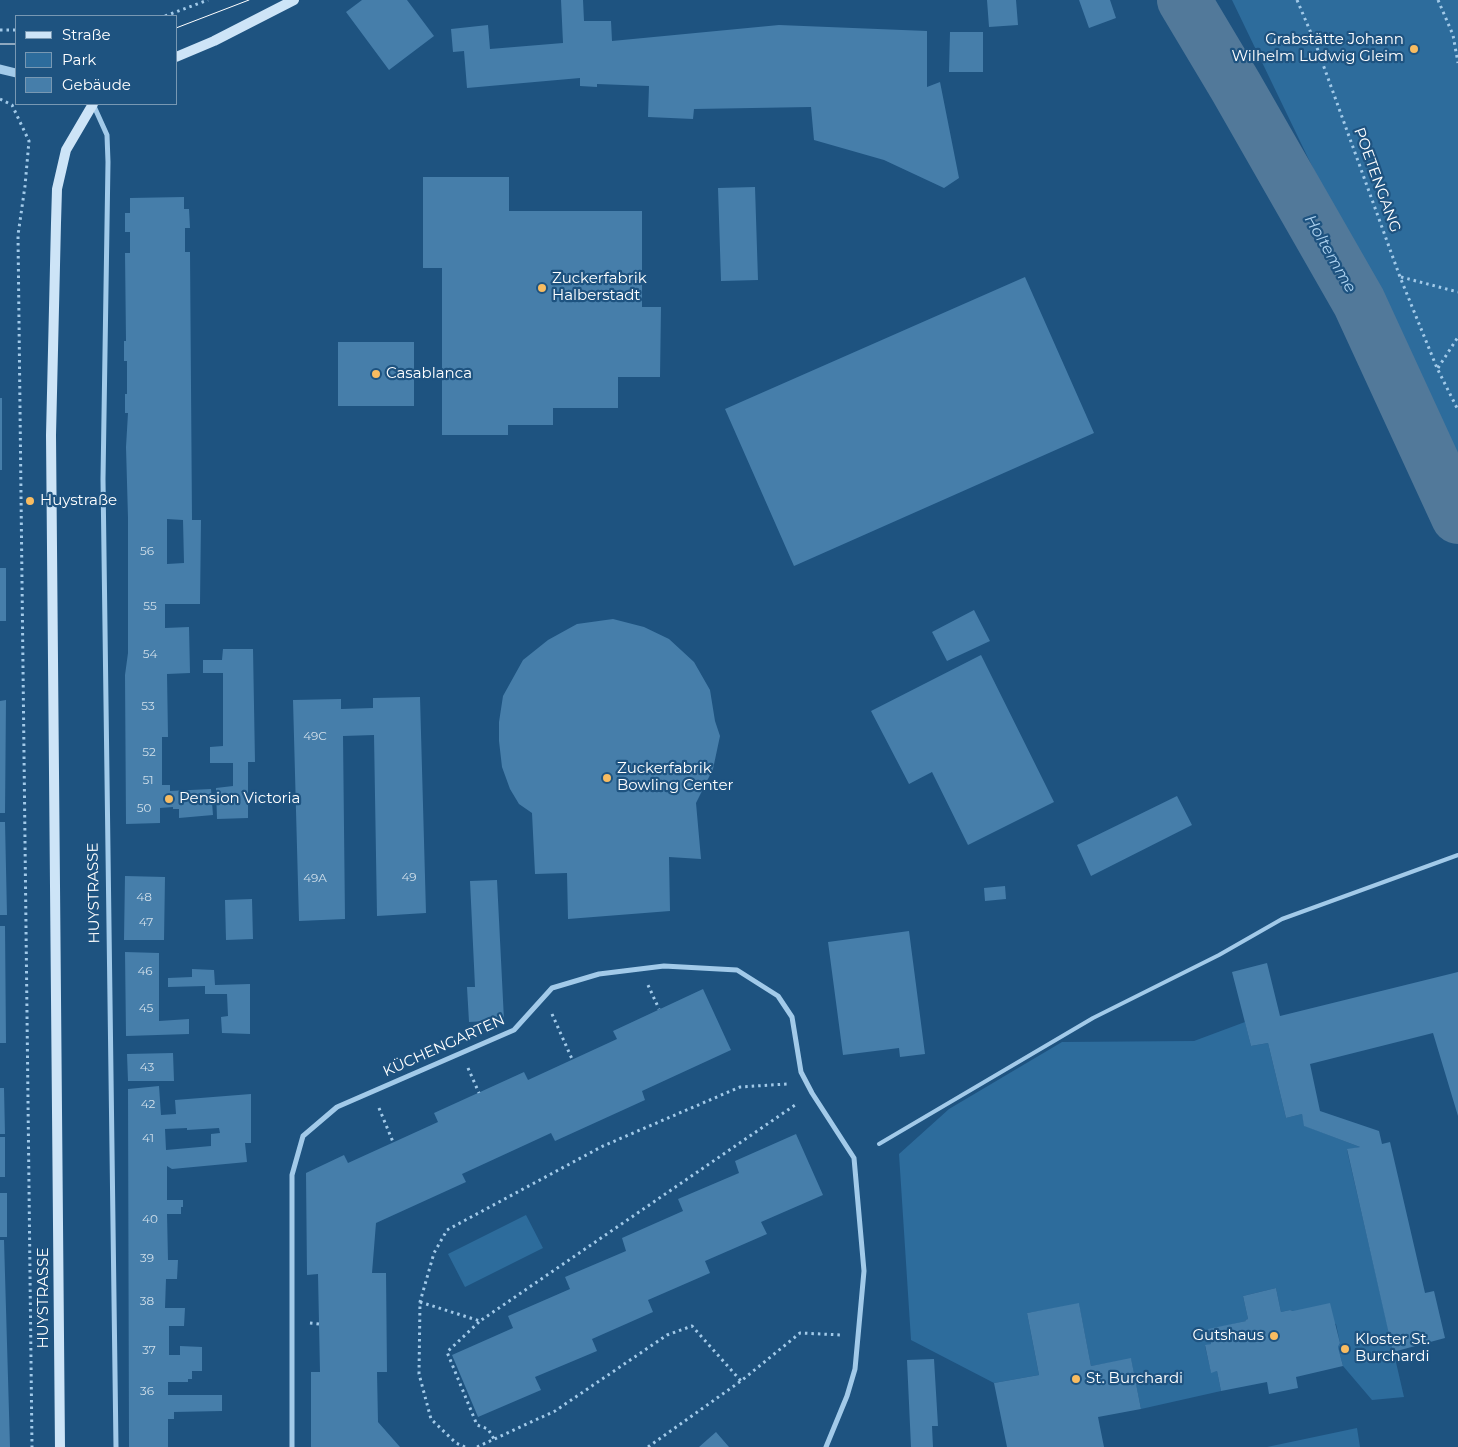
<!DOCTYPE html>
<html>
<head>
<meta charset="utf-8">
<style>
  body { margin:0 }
  #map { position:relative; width:1458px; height:1447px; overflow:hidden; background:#1e5380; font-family:Montserrat,sans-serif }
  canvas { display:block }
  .legend { position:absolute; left:15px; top:15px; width:162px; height:90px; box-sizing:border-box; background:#1e5380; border:1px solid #7898b3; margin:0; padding:6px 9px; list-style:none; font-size:15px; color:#fff }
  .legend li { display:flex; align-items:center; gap:10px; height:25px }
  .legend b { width:25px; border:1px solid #7898b3 }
</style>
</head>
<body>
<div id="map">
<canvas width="1458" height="1447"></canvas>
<ul class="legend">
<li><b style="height:6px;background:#cde4f7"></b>Straße</li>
<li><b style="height:14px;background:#2d6c9c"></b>Park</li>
<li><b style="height:14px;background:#467eaa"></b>Gebäude</li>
</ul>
</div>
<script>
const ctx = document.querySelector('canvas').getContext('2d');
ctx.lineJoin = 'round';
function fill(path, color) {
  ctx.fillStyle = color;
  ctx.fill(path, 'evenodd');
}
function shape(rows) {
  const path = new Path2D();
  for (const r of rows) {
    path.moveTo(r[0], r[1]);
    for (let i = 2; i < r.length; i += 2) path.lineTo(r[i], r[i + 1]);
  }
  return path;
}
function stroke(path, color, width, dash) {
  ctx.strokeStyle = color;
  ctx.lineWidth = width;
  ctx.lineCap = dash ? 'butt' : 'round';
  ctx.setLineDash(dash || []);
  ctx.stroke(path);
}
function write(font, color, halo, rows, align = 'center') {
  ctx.font = font + ' Montserrat,sans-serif';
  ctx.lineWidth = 4.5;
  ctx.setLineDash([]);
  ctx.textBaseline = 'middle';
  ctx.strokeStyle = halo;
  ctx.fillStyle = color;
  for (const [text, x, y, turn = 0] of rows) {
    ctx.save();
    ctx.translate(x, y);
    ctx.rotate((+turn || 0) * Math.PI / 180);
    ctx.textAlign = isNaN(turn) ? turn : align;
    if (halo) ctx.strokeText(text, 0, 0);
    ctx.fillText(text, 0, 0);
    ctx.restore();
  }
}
fill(shape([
  [1232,0,1458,0,1458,469],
  [1245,1022,1251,1046,1268,1043,1286,1118,1302,1114,1305,1126,1360,1147,1347,1150,1404,1397,1372,1400,1343,1366,1338,1347,1340,1343,1336,1324,1290,1310,1281,1312,1276,1288,1243,1296,1248,1319,1245,1320,1246,1321,1208,1330,1211,1344,1205,1346,1211,1372,1217,1371,1221,1391,1141,1409,1131,1359,1091,1366,1079,1304,1027,1313,1039,1375,994,1383,911,1340,899,1154,949,1109,1062,1042,1194,1041],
  [526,1215,543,1248,465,1287,448,1254],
  [1357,1428,1360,1447,1267,1447]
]), '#2d6c9c');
stroke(shape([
  [1184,0,1236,87,1359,302,1458,517]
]), '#52799a', 54);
fill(shape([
  [362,0,407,0,434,36,389,70,346,12],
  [561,0,583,0,584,21,611,21,612,41,779,25,927,31,927,87,940,82,959,178,944,188,884,160,814,140,811,107,694,109,693,119,648,117,649,86,597,84,597,87,580,86,580,78,467,88,464,51,453,52,451,29,488,25,490,49,563,43],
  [987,0,1016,0,1018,25,989,27],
  [1079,0,1110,0,1116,18,1089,28],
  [950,32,983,32,983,72,949,72],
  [423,177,509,177,509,211,642,211,642,307,661,307,660,377,618,377,618,408,553,408,553,425,508,425,508,435,442,435,442,268,423,268],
  [755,187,758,280,721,281,718,188],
  [184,197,184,209,189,209,190,228,185,228,185,252,190,252,192,520,201,520,200,604,165,604,165,628,189,627,190,673,167,674,168,737,162,737,162,785,170,785,170,791,211,789,213,815,179,818,179,809,173,809,173,807,160,808,160,823,126,824,125,675,128,653,128,518,126,447,128,413,125,413,125,394,127,394,127,361,124,361,124,341,126,341,125,253,130,253,130,232,125,232,125,213,130,213,130,198],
  [167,519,183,520,184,563,167,564],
  [1025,277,1094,433,794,566,725,409],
  [338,342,414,342,414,406,338,406],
  [0,398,2,398,2,470,0,470],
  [0,568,6,568,6,621,0,621],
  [974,610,990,641,947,661,932,632],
  [613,619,644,627,669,639,694,662,710,690,715,721,720,736,713,769,696,803,701,859,669,857,670,911,568,919,567,873,535,874,532,813,519,804,510,789,502,767,499,741,499,722,503,696,523,660,548,640,577,624],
  [223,649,253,649,255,762,248,762,248,818,217,819,216,788,233,786,233,763,210,763,210,747,223,746,223,673,203,673,203,660,222,660],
  [981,655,1054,802,968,845,932,772,909,784,871,711],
  [420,697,426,913,377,916,374,735,343,736,345,919,299,921,293,700,341,699,341,709,373,708,373,698],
  [6,700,5,813,0,813,0,701],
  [1177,796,1192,825,1091,876,1077,845],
  [0,822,5,822,7,915,0,915],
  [125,876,165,877,164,940,124,940],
  [497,880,504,1020,469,1022,467,987,475,987,470,881],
  [1005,886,1006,899,985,901,984,888],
  [252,899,253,939,226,940,225,900],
  [0,926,5,926,6,1043,0,1043],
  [909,931,925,1054,900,1057,899,1048,843,1055,828,942],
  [125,952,159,953,159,1021,189,1019,189,1034,126,1036],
  [1267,963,1280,1016,1458,972,1458,1116,1433,1033,1310,1064,1320,1111,1379,1131,1382,1144,1390,1142,1425,1293,1434,1291,1445,1338,1393,1352,1347,1149,1360,1147,1304,1126,1302,1114,1286,1118,1268,1043,1251,1046,1232,972],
  [192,969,214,970,215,985,250,984,250,1034,222,1033,221,1017,228,1016,227,994,205,994,205,986,168,987,168,978,192,977],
  [703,989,731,1050,642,1091,645,1100,555,1141,551,1133,462,1174,466,1182,376,1223,372,1273,386,1273,387,1372,377,1372,378,1422,400,1447,311,1447,311,1372,320,1372,318,1274,307,1275,306,1173,344,1155,348,1163,438,1122,434,1113,524,1072,528,1080,617,1039,613,1031],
  [173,1053,174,1081,128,1081,127,1054],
  [159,1086,161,1115,176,1114,175,1100,251,1094,251,1143,245,1143,247,1162,172,1169,167,1166,167,1200,183,1200,183,1207,181,1207,181,1214,167,1214,168,1260,178,1260,177,1279,166,1279,165,1308,185,1308,184,1326,169,1326,169,1355,180,1355,180,1346,202,1347,202,1371,192,1371,192,1379,188,1379,188,1382,168,1382,168,1395,222,1395,222,1411,174,1412,174,1419,168,1419,168,1447,129,1447,128,1089],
  [187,1128,187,1130,219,1128,220,1133,211,1134,211,1146,166,1150,165,1129],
  [0,1088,4,1088,5,1134,0,1134],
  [796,1134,823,1195,761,1222,767,1234,705,1261,710,1273,648,1300,653,1312,592,1339,597,1351,535,1377,541,1390,478,1417,452,1355,513,1328,508,1316,570,1289,565,1277,626,1251,622,1238,683,1211,678,1199,739,1173,735,1161],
  [0,1137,5,1137,5,1177,0,1177],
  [0,1193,7,1193,7,1237,0,1237],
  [0,1240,4,1240,10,1447,0,1447],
  [1276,1288,1281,1312,1290,1310,1293,1311,1330,1303,1340,1343,1338,1347,1343,1366,1296,1377,1298,1388,1269,1394,1267,1382,1221,1391,1217,1371,1211,1373,1205,1345,1211,1344,1208,1329,1246,1321,1245,1320,1248,1319,1243,1296],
  [1079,1303,1091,1366,1131,1358,1141,1409,1098,1417,1104,1447,1007,1447,994,1383,1039,1375,1027,1313],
  [934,1359,938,1426,932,1426,933,1447,911,1447,907,1360],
  [716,1432,729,1447,699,1447]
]), '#467eaa');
stroke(shape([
  [1297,0,1316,45,1400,277,1437,368,1458,410],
  [1438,0,1453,35,1458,63],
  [165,16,208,0],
  [0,30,16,30],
  [0,99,12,105,29,141,25,186,18,235,32,1447],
  [1401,277,1458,292],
  [1438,368,1458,337],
  [648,985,659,1009],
  [552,1014,572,1059],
  [468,1068,479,1093],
  [379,1108,393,1142],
  [420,1302,480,1321,798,1103],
  [479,1322,447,1352,477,1425,488,1429,494,1439],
  [310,1323,319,1324],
  [465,1447,456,1443,431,1419,419,1374,420,1302,434,1253,447,1230,603,1146,740,1087,787,1084],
  [477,1447,555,1411,667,1335,692,1326,741,1381],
  [648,1447,741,1381,800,1333,842,1335]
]), '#a2cae9', 3, [2.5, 4]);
stroke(shape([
  [879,1144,1093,1018,1219,955,1282,919,1458,855]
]), '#a2cae9', 4);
stroke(shape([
  [93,104,107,135,108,162,103,479,116,1447],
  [292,1447,292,1175,303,1136,337,1107,514,1030,552,988,599,974,664,966,737,970,778,996,792,1017,801,1072,812,1093,854,1158,864,1271,855,1369,847,1396,826,1447]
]), '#a2cae9', 5);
stroke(shape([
  [0,69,16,73]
]), '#a2cae9', 9);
stroke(shape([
  [176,57,214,41,294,0],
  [60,1447,51,435,56,223,57,189,66,150,93,104]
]), '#cde4f7', 10);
stroke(shape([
  [176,28,249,0],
  [0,44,16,44]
]), '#fff', 1);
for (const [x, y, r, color] of [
  [1414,49,5,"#f8bc61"],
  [542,288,5,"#f8bc61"],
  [376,374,5,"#f8bc61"],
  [30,501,5,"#f8bc61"],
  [607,778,5,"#f8bc61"],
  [169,799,5,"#f8bc61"],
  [1274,1336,5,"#f8bc61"],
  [1345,1349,5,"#f8bc61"],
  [1076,1379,5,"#f8bc61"]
]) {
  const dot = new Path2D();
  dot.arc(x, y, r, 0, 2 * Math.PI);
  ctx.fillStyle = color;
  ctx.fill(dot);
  stroke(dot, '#1e5380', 2);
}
write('12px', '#d1dfea', null, [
  ["56",147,551],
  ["55",150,606],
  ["54",150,654],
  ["53",148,706],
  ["49C",315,736],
  ["52",149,752],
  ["51",148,780],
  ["50",144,808],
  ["49",409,877],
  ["49A",315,878],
  ["48",144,897],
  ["47",146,922],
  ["46",145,971],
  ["45",146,1008],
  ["43",147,1067],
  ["42",148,1104],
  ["41",148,1138],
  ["40",150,1219],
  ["39",147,1258],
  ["38",147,1301],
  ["37",149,1350],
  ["36",147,1391]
]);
write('15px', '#fff', '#1e5380', [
  ["Grabstätte Johann",1404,40,"right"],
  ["Wilhelm Ludwig Gleim",1404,57,"right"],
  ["Zuckerfabrik",552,279],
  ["Halberstadt",552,296],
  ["Casablanca",386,374],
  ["Huystraße",40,501],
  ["Zuckerfabrik",617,769],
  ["Bowling Center",617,786],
  ["Pension Victoria",179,799],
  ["Gutshaus",1264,1336,"right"],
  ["Kloster St.",1355,1340],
  ["Burchardi",1355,1357],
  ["St. Burchardi",1086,1379]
], 'left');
write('15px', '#fff', '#1e5380', [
  ["POETENGANG",1377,180,70],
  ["HUYSTRASSE",94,893,-91],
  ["KÜCHENGARTEN",444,1046,-24],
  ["HUYSTRASSE",44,1298,-90]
]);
write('italic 16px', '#aed3f0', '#1e5380', [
  ["Holtemme",1330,254,60]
]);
</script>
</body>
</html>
